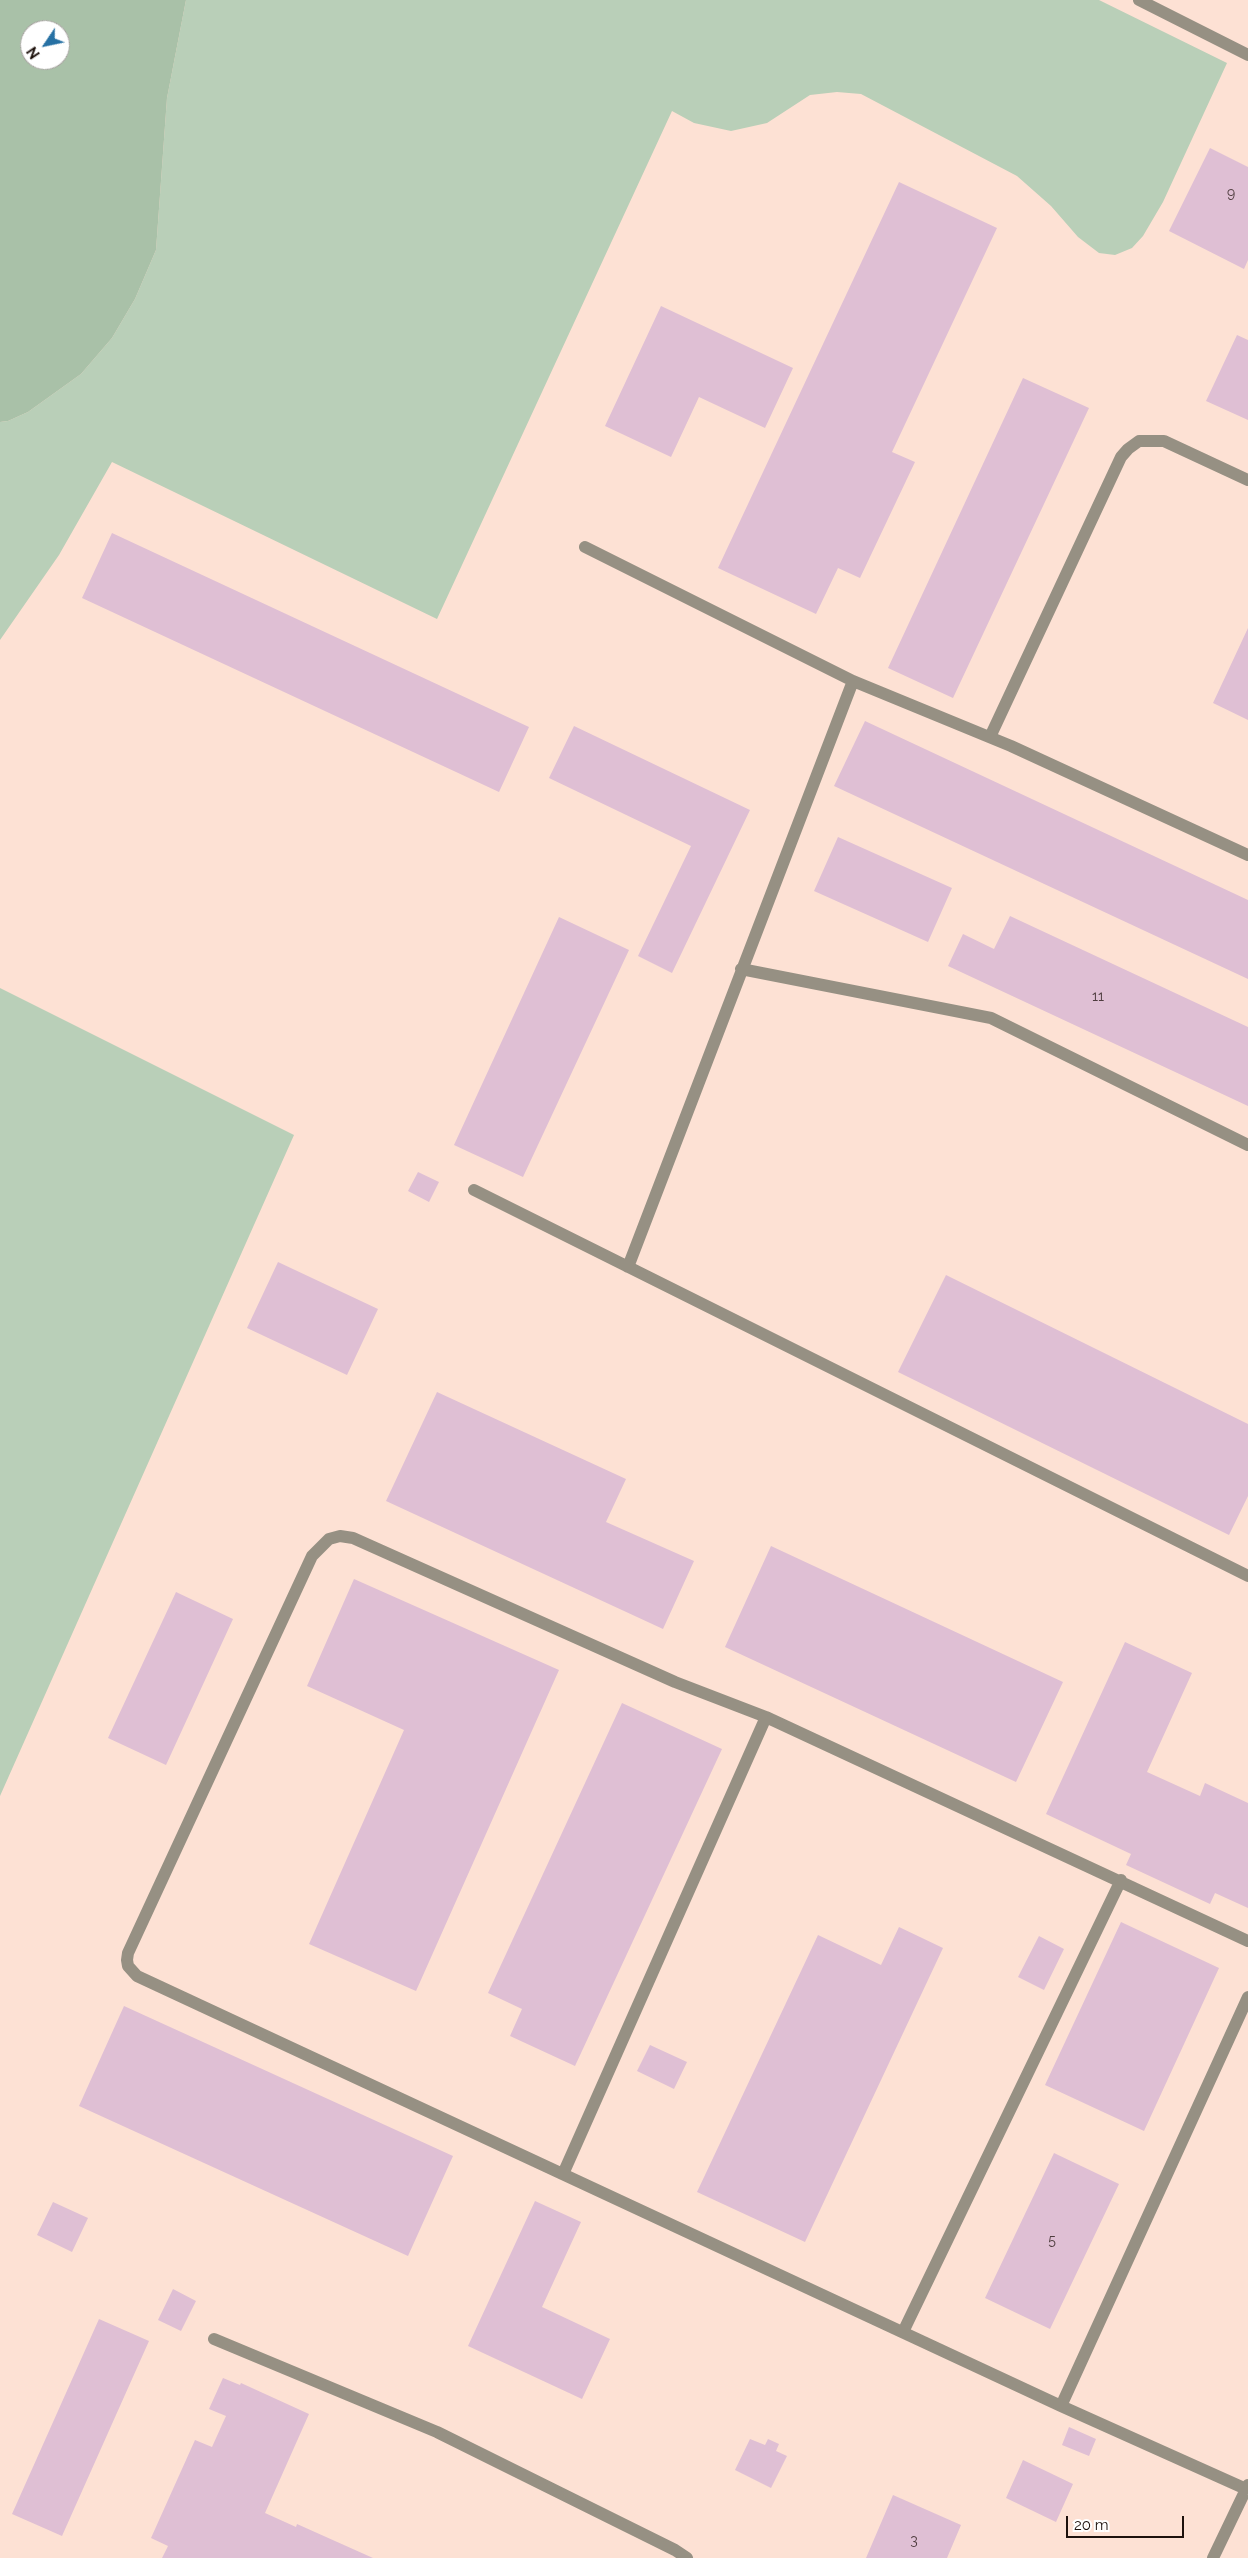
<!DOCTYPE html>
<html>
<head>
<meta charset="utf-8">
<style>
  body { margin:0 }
  #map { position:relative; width:1248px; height:2558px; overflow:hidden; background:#fde1d4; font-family:Raleway,sans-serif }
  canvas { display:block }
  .north { position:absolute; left:20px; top:20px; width:50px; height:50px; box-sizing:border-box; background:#fff; border:1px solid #a5a09e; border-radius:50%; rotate:236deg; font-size:14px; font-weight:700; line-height:20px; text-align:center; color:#1d110c }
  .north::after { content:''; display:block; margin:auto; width:18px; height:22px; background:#2771a4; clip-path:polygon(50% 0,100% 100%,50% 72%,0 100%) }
  .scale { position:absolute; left:1066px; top:2516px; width:118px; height:22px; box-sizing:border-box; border:2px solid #1d110c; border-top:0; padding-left:6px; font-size:15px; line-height:18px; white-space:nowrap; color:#1d110c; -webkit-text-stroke:4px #fff; paint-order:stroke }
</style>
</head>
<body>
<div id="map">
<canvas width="1248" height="2558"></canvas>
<div class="north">N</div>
<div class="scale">20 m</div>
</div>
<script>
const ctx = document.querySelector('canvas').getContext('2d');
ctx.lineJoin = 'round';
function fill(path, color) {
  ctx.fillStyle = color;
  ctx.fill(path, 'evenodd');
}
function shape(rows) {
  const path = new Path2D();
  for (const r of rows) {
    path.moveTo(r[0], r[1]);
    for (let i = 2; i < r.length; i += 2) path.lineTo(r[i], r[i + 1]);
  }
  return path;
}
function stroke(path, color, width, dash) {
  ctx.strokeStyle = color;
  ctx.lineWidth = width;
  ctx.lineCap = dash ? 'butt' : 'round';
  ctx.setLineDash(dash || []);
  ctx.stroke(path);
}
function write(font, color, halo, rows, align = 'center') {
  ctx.font = font + ' Raleway,sans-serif';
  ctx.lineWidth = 5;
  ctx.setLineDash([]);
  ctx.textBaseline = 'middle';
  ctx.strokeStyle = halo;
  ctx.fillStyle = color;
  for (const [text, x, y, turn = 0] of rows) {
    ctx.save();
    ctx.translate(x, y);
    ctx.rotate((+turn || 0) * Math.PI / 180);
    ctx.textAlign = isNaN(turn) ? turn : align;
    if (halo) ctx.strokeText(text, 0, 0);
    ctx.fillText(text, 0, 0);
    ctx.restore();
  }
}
fill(shape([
  [186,0,1099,0,1227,63,1163,202,1143,236,1132,248,1115,255,1099,253,1078,237,1051,206,1017,176,861,94,837,92,810,95,767,123,731,131,694,123,672,111,437,619,112,462,59,555,0,640,0,422,8,421,28,412,81,374,112,338,135,299,156,250,167,98],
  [0,988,294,1135,0,1796]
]), '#b9cfb8');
fill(shape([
  [0,0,186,0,167,98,156,250,135,299,112,338,81,374,28,412,8,421,0,422],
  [30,30,60,30,60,60,30,60]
]), '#a9c1a8');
fill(shape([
  [1210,148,1248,167,1248,260,1244,269,1169,231],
  [899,182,997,228,892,452,915,462,860,578,838,568,816,614,718,568],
  [661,306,793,368,765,428,699,397,671,457,605,426],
  [1237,335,1248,340,1248,420,1206,401],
  [1023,378,1089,408,953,698,888,668],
  [112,533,529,727,499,792,82,598],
  [1248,628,1248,720,1213,703],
  [865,721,1248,900,1248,979,834,786],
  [574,726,750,810,672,973,638,956,691,846,549,778],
  [838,837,952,888,928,942,814,891],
  [1010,916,1248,1027,1248,1106,948,966,963,934,994,949],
  [559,917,629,950,523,1177,454,1145],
  [418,1172,439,1182,429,1202,408,1191],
  [278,1262,378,1309,347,1375,247,1328],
  [946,1275,1248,1424,1248,1496,1229,1535,898,1372],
  [437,1392,626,1479,606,1522,694,1561,663,1629,386,1501],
  [771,1546,1063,1682,1016,1782,725,1647],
  [354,1579,559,1670,416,1991,309,1944,404,1730,307,1686],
  [176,1592,233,1619,166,1765,108,1738],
  [1125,1642,1192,1673,1147,1772,1200,1796,1205,1783,1248,1803,1248,1908,1215,1893,1210,1904,1126,1865,1131,1854,1046,1814],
  [622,1703,722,1749,575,2066,510,2036,522,2009,488,1993],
  [1121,1922,1219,1968,1144,2131,1045,2085],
  [899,1927,943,1948,805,2242,697,2192,818,1935,881,1965],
  [1039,1936,1064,1949,1044,1990,1018,1977],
  [124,2006,453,2156,408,2256,79,2106],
  [650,2045,687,2062,674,2089,637,2071],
  [1054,2153,1119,2184,1050,2329,985,2298],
  [535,2201,581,2222,542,2307,610,2339,582,2399,468,2346],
  [53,2202,88,2218,72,2252,37,2235],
  [173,2289,196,2301,181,2331,158,2320],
  [99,2319,149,2341,62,2536,12,2514],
  [223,2378,240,2385,241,2383,309,2414,265,2513,296,2527,297,2524,373,2558,162,2558,168,2546,151,2538,195,2440,212,2447,226,2416,209,2409],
  [1069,2427,1096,2439,1089,2456,1062,2445],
  [750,2439,765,2445,768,2439,779,2444,776,2451,787,2456,771,2488,735,2470],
  [1023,2460,1073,2484,1056,2522,1006,2498],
  [893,2495,961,2525,947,2558,866,2558]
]), '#dfbfd4');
stroke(shape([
  [1139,0,1248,55],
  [585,547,853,681,1011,746,1248,855],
  [990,737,1121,457,1128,449,1139,441,1164,441,1248,480],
  [741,969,991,1018,1248,1145],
  [474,1190,1248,1576],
  [628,1267,853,681],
  [563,2174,766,1717],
  [903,2332,1121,1880],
  [214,2339,437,2432,675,2550,687,2558],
  [1061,2406,1248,1997],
  [1246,2489,1061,2406,137,1976,128,1966,127,1960,128,1953,312,1556,329,1539,340,1536,353,1538,675,1682,766,1717,1248,1941],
  [1213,2558,1248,2485]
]), '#969083', 12);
write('14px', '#4e3c3e', null, [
  ["9",1231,194],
  ["11",1098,997],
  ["5",1052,2241],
  ["3",914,2541]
]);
</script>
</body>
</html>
